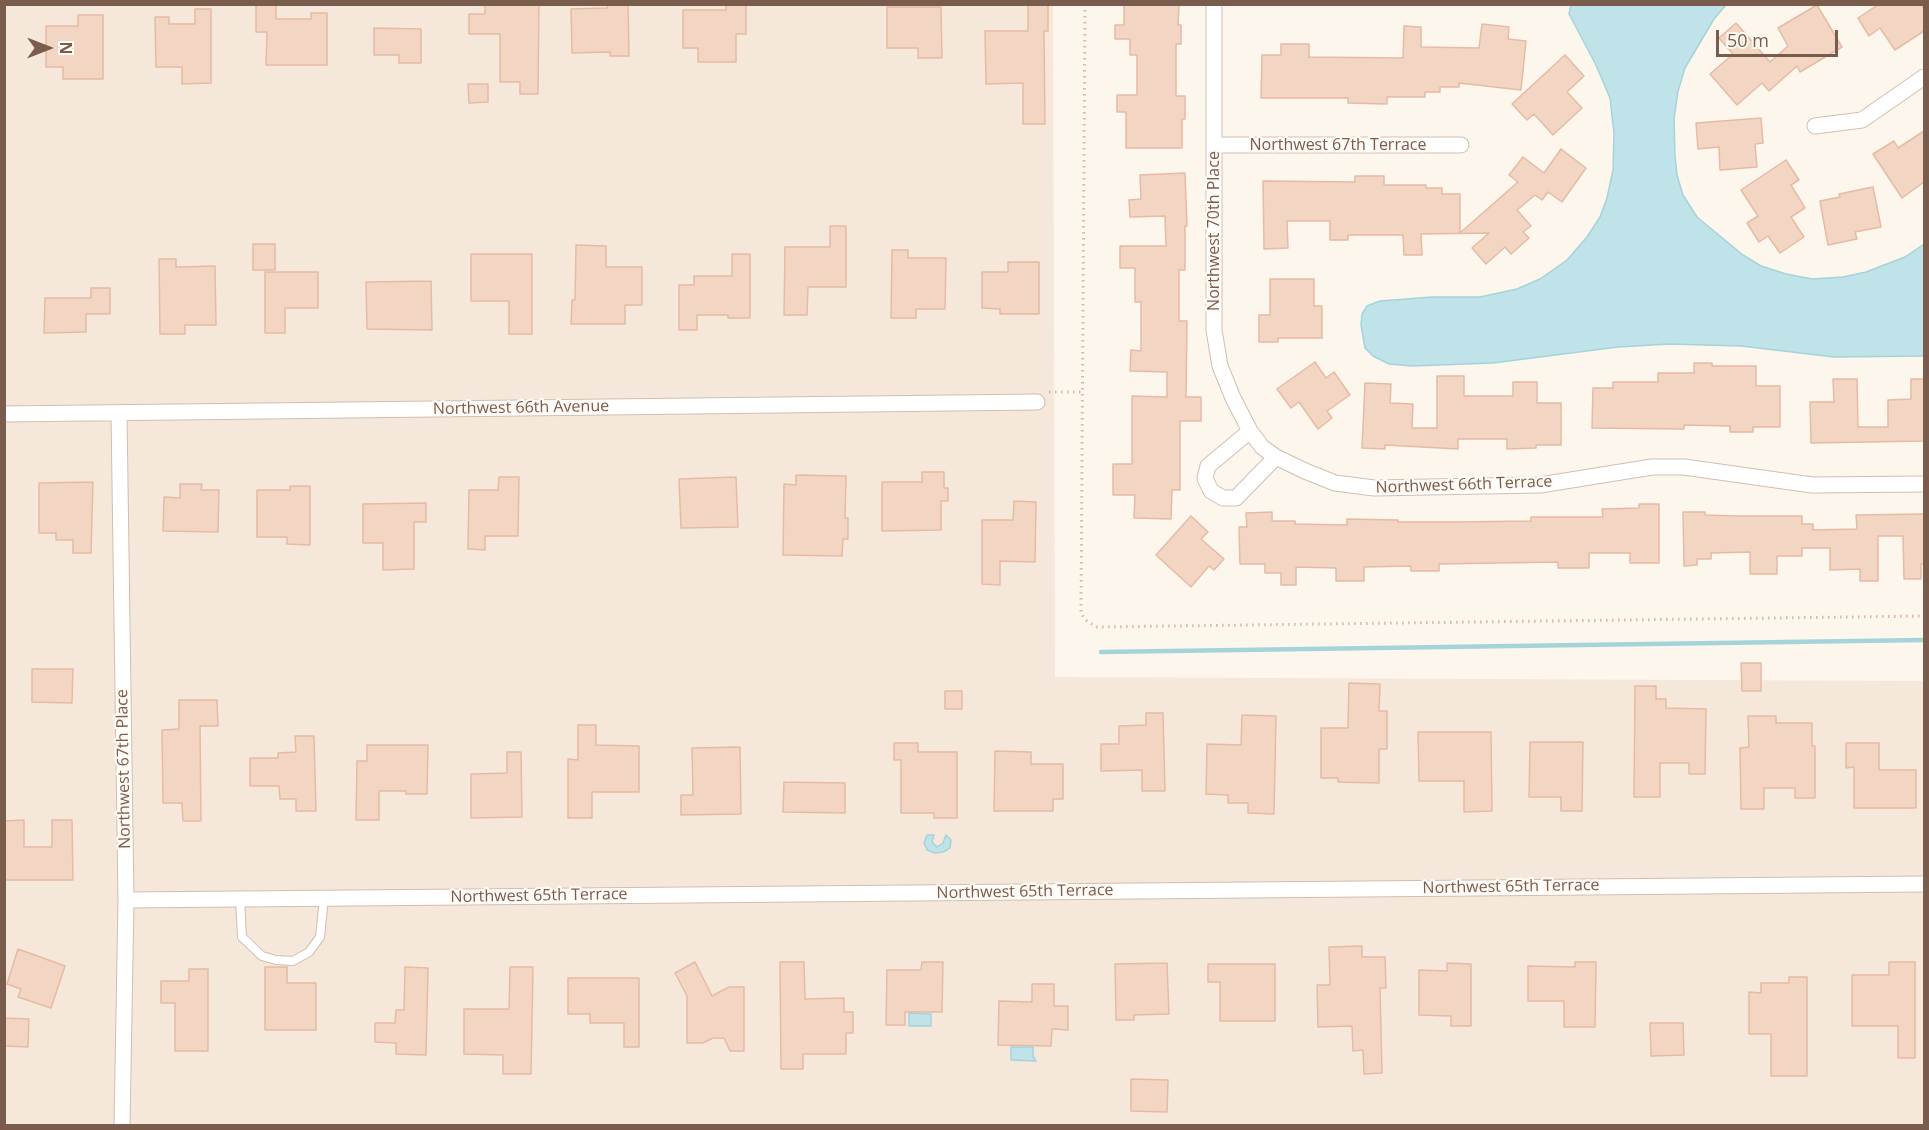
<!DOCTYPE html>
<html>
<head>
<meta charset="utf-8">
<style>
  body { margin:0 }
  #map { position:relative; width:1929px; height:1130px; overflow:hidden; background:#fdf6ec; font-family:"Open Sans",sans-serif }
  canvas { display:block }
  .frame { position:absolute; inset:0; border:6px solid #7a5c4d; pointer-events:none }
  .north { position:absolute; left:18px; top:18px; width:60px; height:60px; -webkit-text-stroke:4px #fffaf3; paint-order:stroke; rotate:90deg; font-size:16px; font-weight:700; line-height:24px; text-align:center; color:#7a5c4d }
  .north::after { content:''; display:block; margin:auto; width:21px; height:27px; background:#7a5c4d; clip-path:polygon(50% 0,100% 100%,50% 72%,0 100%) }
  .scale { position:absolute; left:1716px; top:30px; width:122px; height:27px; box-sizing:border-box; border:3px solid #7a5c4d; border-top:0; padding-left:8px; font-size:18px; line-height:21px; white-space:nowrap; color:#7a5c4d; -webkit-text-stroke:4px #fffaf3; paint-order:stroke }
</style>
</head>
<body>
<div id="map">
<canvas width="1929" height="1130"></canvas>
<div class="frame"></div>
<div class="north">N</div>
<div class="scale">50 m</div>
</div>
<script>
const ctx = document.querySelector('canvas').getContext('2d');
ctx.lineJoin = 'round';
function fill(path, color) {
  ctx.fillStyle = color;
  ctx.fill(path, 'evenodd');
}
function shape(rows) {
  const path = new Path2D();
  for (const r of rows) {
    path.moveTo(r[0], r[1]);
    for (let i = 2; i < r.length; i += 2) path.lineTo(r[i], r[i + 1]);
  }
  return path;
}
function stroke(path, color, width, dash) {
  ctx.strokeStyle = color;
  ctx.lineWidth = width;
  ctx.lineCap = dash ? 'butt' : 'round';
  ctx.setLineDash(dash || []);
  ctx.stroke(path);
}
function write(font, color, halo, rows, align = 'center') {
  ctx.font = font + ' "Open Sans",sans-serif';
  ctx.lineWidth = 4.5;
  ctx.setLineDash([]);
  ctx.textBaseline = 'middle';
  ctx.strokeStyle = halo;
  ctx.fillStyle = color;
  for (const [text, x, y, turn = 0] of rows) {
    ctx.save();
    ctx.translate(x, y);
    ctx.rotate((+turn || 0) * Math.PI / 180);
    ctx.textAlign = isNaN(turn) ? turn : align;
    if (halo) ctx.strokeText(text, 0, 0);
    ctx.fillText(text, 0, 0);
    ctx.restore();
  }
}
fill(shape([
  [5,5,1053,5,1055,677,1924,681,1924,1125,5,1126]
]), '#f5e8da');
const water = shape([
  [1571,5,1726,5,1714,19,1685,68,1678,91,1674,119,1675,156,1677,175,1683,195,1697,217,1743,255,1761,266,1786,274,1812,279,1843,277,1866,272,1905,257,1924,244,1924,356,1834,357,1741,346,1669,344,1618,347,1493,363,1412,366,1389,364,1373,356,1365,348,1361,325,1362,314,1367,306,1380,301,1432,297,1480,297,1517,289,1540,279,1567,260,1587,237,1600,217,1607,198,1613,170,1614,133,1610,98,1595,63,1569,14,1571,5],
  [927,835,934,835,932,842,937,847,943,843,946,835,951,840,950,848,943,852,935,853,927,850,924,843,927,835],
  [909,1013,931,1014,931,1026,909,1026,909,1013],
  [1011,1047,1033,1047,1033,1056,1036,1061,1011,1060,1011,1047]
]);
fill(water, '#bfe3e8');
stroke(water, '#a5d3da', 1.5);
stroke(shape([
  [1101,652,1924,640]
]), '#a5d3da', 4.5);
const building = shape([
  [256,4,276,4,276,19,311,19,311,13,327,13,327,65,266,65,267,32,256,32,256,4],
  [485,4,539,4,538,94,520,94,520,82,500,82,500,34,469,34,469,14,485,14,485,4],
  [607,4,628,4,629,56,610,56,610,52,572,53,571,9,607,8,607,4],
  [726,4,746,4,746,34,736,34,736,62,698,62,698,48,683,48,683,10,726,10,726,4],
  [1028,4,1048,4,1048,31,1044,31,1045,124,1023,124,1023,83,986,84,985,31,1028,31,1028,4],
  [1124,4,1179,4,1178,25,1181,25,1181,44,1176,44,1176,96,1185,96,1185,119,1182,119,1182,148,1126,148,1126,112,1117,112,1117,95,1137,95,1137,55,1130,55,1130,39,1115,39,1115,25,1124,25,1124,4],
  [1879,4,1921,4,1924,10,1924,31,1895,50,1880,28,1869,36,1858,18,1879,4],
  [1817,5,1842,47,1800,72,1797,66,1769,91,1762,83,1737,105,1710,74,1733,54,1719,38,1736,23,1770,62,1788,46,1778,28,1817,5],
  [887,7,941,7,942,58,918,58,918,48,887,48,887,7],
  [195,9,211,9,211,83,182,84,182,67,156,67,155,17,169,17,169,24,195,24,195,9],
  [78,15,103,15,103,79,63,79,63,67,46,67,46,26,78,26,78,15],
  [1482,24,1509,27,1508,39,1526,41,1521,90,1459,83,1459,87,1440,87,1440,92,1425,92,1425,97,1387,97,1387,104,1348,103,1348,98,1261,98,1262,55,1281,55,1281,44,1309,44,1309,57,1403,58,1404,26,1421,27,1421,47,1479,48,1482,24],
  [374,28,421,29,421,63,399,63,399,55,374,55,374,28],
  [1565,55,1584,76,1567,92,1582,108,1553,135,1534,114,1527,120,1512,104,1565,55],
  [468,84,488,84,488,102,469,103,468,84],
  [1761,118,1763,143,1755,144,1757,167,1720,170,1719,147,1698,149,1696,123,1761,118],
  [1924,131,1924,182,1902,198,1873,154,1894,141,1898,148,1924,131],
  [1561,149,1586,168,1562,202,1548,192,1542,200,1535,195,1517,210,1531,226,1523,232,1529,238,1511,254,1505,247,1486,264,1472,248,1489,233,1421,234,1422,255,1404,255,1403,235,1348,235,1348,240,1330,240,1330,221,1287,221,1288,248,1264,249,1263,181,1355,182,1355,176,1384,176,1384,185,1426,185,1426,188,1442,188,1442,194,1460,194,1460,233,1518,182,1509,175,1523,157,1544,173,1561,149],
  [1786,160,1799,180,1791,185,1805,208,1791,217,1804,237,1780,253,1768,236,1759,242,1747,223,1758,216,1741,190,1786,160],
  [1185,173,1187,226,1185,226,1185,270,1179,270,1179,321,1187,321,1186,397,1201,397,1201,421,1180,421,1180,490,1172,490,1171,519,1134,518,1135,495,1113,495,1113,464,1132,464,1132,396,1167,397,1167,372,1130,371,1131,350,1141,351,1141,302,1135,302,1135,268,1120,268,1120,246,1166,246,1165,216,1130,217,1129,200,1141,199,1140,175,1185,173],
  [1873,187,1881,227,1855,232,1857,239,1828,245,1820,201,1840,197,1839,194,1873,187],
  [830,226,846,226,846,287,808,287,807,315,784,315,785,247,830,247,830,226],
  [253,244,275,244,275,270,253,270,253,244],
  [576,245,606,246,606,267,642,267,642,305,625,305,625,324,571,324,572,300,575,300,576,245],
  [892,250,908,250,908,258,946,258,945,309,916,309,916,318,891,318,892,250],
  [471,254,532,254,532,334,509,334,509,301,471,301,471,254],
  [732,254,750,254,750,318,728,318,728,315,697,315,697,330,679,330,679,285,694,285,694,276,732,276,732,254],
  [159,259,176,259,176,267,215,266,216,325,185,325,185,334,160,334,159,259],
  [1008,262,1039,262,1039,314,1000,314,1000,309,982,308,982,272,1008,272,1008,262],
  [265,272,318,272,318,308,285,308,285,333,265,333,265,272],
  [1270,279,1314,279,1314,306,1322,306,1322,338,1278,338,1278,342,1259,342,1259,315,1270,315,1270,279],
  [431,281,432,330,367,329,366,282,431,281],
  [91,288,110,288,110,314,86,314,86,332,44,333,45,298,91,298,91,288],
  [1315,362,1326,378,1334,372,1350,395,1327,411,1332,418,1318,429,1299,402,1291,408,1277,389,1315,362],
  [1694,363,1712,363,1712,366,1756,366,1756,386,1780,386,1780,427,1753,427,1753,432,1730,432,1730,426,1684,425,1684,429,1592,428,1593,388,1613,388,1613,382,1658,382,1658,373,1694,373,1694,363],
  [1437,376,1464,376,1464,396,1513,396,1513,382,1537,382,1537,403,1561,403,1561,445,1536,445,1536,448,1507,449,1507,439,1458,439,1458,449,1385,445,1385,449,1362,448,1365,383,1391,384,1390,403,1413,404,1412,428,1437,428,1437,376],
  [1833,379,1857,379,1858,427,1888,427,1888,400,1911,399,1911,379,1924,379,1924,441,1811,443,1810,402,1834,402,1833,379],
  [922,472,944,472,944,488,948,488,948,501,941,501,941,530,882,531,882,482,922,482,922,472],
  [796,475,846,476,845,518,848,518,848,539,843,539,842,556,783,555,784,484,796,485,796,475],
  [499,477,519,477,518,536,485,536,485,550,468,549,469,490,498,490,499,477],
  [736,477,738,527,681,528,679,479,736,477],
  [93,482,91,553,73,553,73,540,56,540,56,533,39,533,39,483,93,482],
  [180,484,202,484,201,490,219,490,218,532,163,531,164,497,180,498,180,484],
  [290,486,310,486,310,545,287,544,287,537,257,537,257,490,290,490,290,486],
  [1014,501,1036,502,1035,562,1000,561,1000,585,982,584,982,520,1013,520,1014,501],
  [426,503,426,522,414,522,414,569,383,570,383,543,363,543,363,504,426,503],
  [1639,504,1659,504,1659,563,1630,563,1630,553,1589,553,1589,568,1558,568,1558,562,1439,564,1439,571,1411,571,1411,566,1364,567,1364,581,1336,581,1336,568,1296,567,1296,585,1281,585,1281,573,1265,573,1265,564,1240,564,1239,527,1247,527,1246,513,1272,512,1272,521,1295,521,1295,524,1347,525,1347,519,1398,520,1398,522,1454,522,1531,521,1531,517,1603,517,1602,509,1639,508,1639,504],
  [1683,512,1705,512,1705,515,1737,516,1802,516,1802,524,1813,524,1813,530,1857,529,1856,515,1924,514,1924,564,1921,564,1921,579,1904,579,1903,536,1878,536,1878,581,1860,581,1860,569,1830,570,1830,548,1802,548,1802,556,1777,556,1777,574,1750,574,1750,552,1711,553,1711,559,1697,559,1697,565,1684,566,1683,512],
  [1191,516,1208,532,1201,539,1224,559,1214,570,1209,566,1191,587,1156,555,1191,516],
  [1741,663,1761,663,1761,691,1742,691,1741,663],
  [32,669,73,669,72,703,32,702,32,669],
  [1349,683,1380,684,1379,711,1387,711,1387,749,1379,749,1379,783,1338,782,1338,778,1321,778,1321,728,1348,728,1349,683],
  [1635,686,1656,686,1656,699,1666,699,1666,708,1706,709,1705,774,1689,774,1689,763,1660,763,1660,797,1634,797,1635,686],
  [945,691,962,691,962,709,945,709,945,691],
  [179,700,217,700,218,726,200,726,201,821,183,821,182,803,163,803,162,730,179,729,179,700],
  [1146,713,1163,713,1165,791,1142,791,1142,770,1101,771,1101,744,1119,744,1119,726,1146,725,1146,713],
  [1242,715,1276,716,1274,814,1248,813,1248,803,1228,803,1228,795,1206,794,1207,744,1241,745,1242,715],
  [1748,716,1776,716,1776,723,1812,723,1812,746,1815,746,1815,798,1795,798,1795,788,1764,788,1764,809,1741,809,1740,748,1749,747,1748,716],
  [578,725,596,725,596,745,639,746,639,792,592,792,592,818,568,818,568,759,578,760,578,725],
  [1418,732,1491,732,1492,811,1464,812,1464,781,1419,781,1418,732],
  [295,736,314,736,316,811,296,811,296,799,280,799,279,786,250,786,250,758,278,758,278,753,296,752,295,736],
  [1530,742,1583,742,1582,811,1561,811,1561,797,1529,797,1530,742],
  [894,743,918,743,918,752,957,752,957,818,934,818,934,813,901,813,901,760,894,760,894,743],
  [1846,743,1879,743,1879,770,1916,770,1916,808,1854,808,1854,767,1846,768,1846,743],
  [367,745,428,745,427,794,406,794,406,791,379,791,379,820,356,820,357,761,367,761,367,745],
  [740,747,741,814,681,815,681,795,693,795,692,748,740,747],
  [995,751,1031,752,1031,764,1063,764,1063,799,1053,799,1053,811,994,811,995,751],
  [507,752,521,752,522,817,471,818,471,774,507,773,507,752],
  [784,782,845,783,845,813,783,812,784,782],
  [24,820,24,847,52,847,52,820,72,820,73,880,4,880,4,821,24,820],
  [1362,946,1362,957,1385,957,1386,988,1380,988,1382,1073,1364,1074,1363,1050,1353,1051,1352,1026,1318,1027,1317,985,1330,985,1329,947,1362,946],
  [18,949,65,966,51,1008,18,997,21,989,7,984,18,949],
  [695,962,712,996,729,987,744,987,744,1051,730,1051,724,1038,713,1038,703,1043,687,1043,687,996,675,973,695,962],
  [780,962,804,962,805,999,844,998,844,1012,853,1012,853,1033,846,1033,846,1054,803,1054,803,1069,781,1069,780,962],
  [922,962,943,962,942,1012,905,1012,905,1025,886,1025,887,970,921,970,922,962],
  [1575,962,1596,962,1595,1027,1564,1027,1564,1001,1528,1001,1528,966,1575,967,1575,962],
  [1889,962,1915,962,1915,1058,1898,1058,1898,1026,1852,1026,1852,975,1889,975,1889,962],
  [1167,963,1169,1014,1134,1015,1134,1020,1116,1020,1115,964,1167,963],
  [1447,963,1471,964,1471,1026,1451,1026,1451,1016,1419,1015,1419,970,1447,971,1447,963],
  [1208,964,1275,964,1275,1021,1220,1021,1220,982,1208,982,1208,964],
  [265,967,287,967,287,983,316,983,316,1030,265,1030,265,967],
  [405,967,428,968,426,1055,396,1054,396,1043,375,1042,375,1023,395,1023,396,1010,404,1010,405,967],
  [510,967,533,967,531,1074,503,1074,503,1055,464,1054,464,1009,509,1009,510,967],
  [189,969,208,969,208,1051,175,1051,175,1003,161,1003,161,981,189,981,189,969],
  [1789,977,1807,977,1807,1076,1771,1076,1771,1034,1749,1034,1749,992,1761,993,1761,983,1789,983,1789,977],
  [568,978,639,978,639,1047,624,1047,624,1023,590,1023,590,1014,568,1014,568,978],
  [1032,984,1054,984,1054,1006,1068,1006,1068,1030,1052,1029,1051,1046,998,1045,999,1001,1032,1002,1032,984],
  [4,1018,29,1019,28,1047,4,1046,4,1018],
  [1650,1023,1683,1023,1684,1055,1651,1056,1650,1023],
  [1131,1079,1168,1080,1167,1112,1131,1111,1131,1079]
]);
fill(building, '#f3d5c3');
stroke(building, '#e6bba3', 1.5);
const lane = shape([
  [240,899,242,937,262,956,276,960,293,961,309,952,320,937,324,898]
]);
const street = shape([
  [1214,4,1214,330,1220,366,1233,398,1250,431,1262,447,1276,457,1305,471,1335,483,1374,488,1540,485,1652,467,1684,467,1812,485,1924,484],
  [1815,126,1862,120,1924,77],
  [1214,145,1461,145],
  [119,413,126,900,122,1126],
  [4,414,1037,402],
  [1250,431,1208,466,1205,478,1211,491,1223,498,1236,498,1276,457],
  [126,900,1924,884]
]);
stroke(lane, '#d1beb0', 10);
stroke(street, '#d1beb0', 17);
stroke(shape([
  [1085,4,1081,614,1087,621,1097,627,1924,616],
  [1049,392,1084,392]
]), '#d9b8a5', 3, [1.5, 4.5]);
stroke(lane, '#fff', 8);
stroke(street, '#fff', 15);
write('16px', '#7a5c4d', '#fffaf3', [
  ["Northwest 67th Terrace",1338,145],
  ["Northwest 70th Place",1214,231,-90],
  ["Northwest 66th Avenue",521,408,-1],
  ["Northwest 66th Terrace",1464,485,-2],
  ["Northwest 67th Place",124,769,-91],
  ["Northwest 65th Terrace",1511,887,-1],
  ["Northwest 65th Terrace",1025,892,-1],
  ["Northwest 65th Terrace",539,896,-1]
]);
</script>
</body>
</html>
